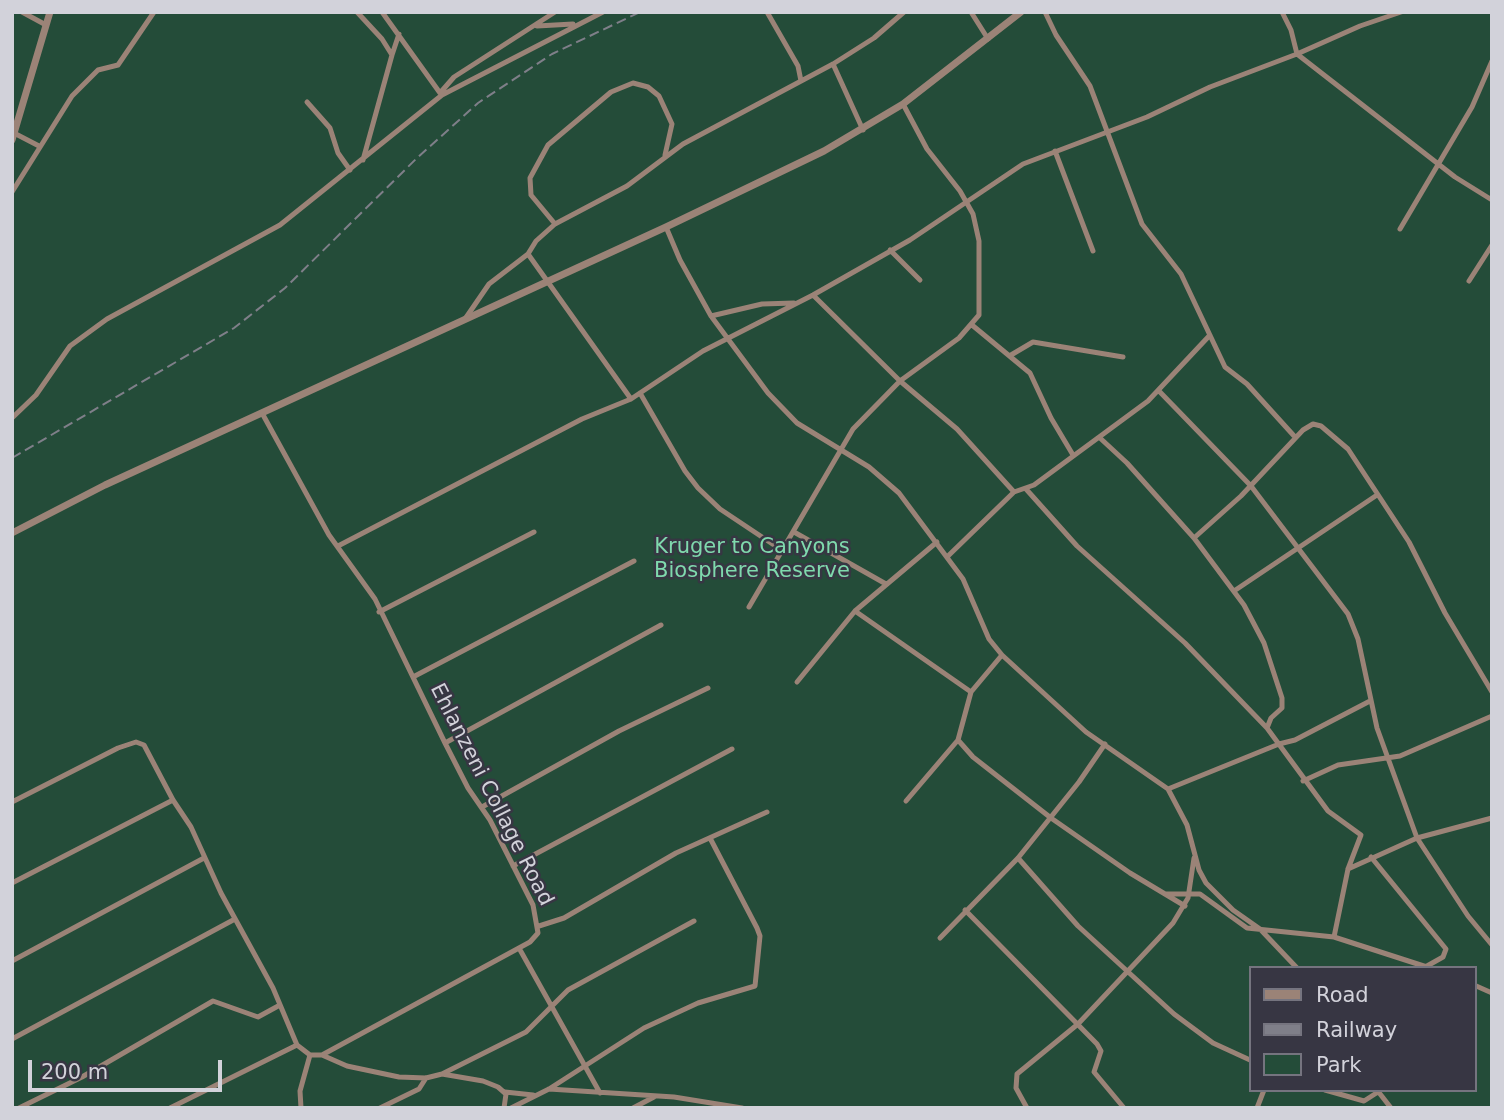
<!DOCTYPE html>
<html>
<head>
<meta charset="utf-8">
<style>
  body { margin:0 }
  #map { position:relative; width:1504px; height:1120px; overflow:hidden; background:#373643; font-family:"DejaVu Sans",sans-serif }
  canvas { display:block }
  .frame { position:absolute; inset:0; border:14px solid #d2d2da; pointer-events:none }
  .legend { position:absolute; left:1249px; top:966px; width:228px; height:126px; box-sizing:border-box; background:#373643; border:2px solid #75747f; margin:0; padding:9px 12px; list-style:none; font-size:21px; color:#d2d2da }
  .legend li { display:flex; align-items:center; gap:14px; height:35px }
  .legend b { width:35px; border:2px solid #75747f }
  .scale { position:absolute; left:28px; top:1060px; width:194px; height:32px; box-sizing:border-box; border:4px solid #d2d2da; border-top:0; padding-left:9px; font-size:21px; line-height:24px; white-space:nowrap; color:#d2d2da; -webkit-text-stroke:5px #373643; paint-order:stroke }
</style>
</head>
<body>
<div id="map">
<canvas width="1504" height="1120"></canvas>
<div class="frame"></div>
<ul class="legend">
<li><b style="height:9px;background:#9b8377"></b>Road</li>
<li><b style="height:9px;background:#7f7f89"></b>Railway</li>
<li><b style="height:19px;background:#244c39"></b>Park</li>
</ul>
<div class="scale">200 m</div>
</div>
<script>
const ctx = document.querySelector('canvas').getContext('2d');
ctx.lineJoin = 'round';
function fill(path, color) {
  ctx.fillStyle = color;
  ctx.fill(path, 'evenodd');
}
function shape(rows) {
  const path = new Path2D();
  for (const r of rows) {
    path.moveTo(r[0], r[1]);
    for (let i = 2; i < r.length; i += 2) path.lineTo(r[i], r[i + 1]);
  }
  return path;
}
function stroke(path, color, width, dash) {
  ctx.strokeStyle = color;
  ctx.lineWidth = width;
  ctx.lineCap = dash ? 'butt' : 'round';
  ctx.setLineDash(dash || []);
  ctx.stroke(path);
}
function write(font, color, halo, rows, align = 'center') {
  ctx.font = font + ' "DejaVu Sans",sans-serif';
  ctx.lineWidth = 5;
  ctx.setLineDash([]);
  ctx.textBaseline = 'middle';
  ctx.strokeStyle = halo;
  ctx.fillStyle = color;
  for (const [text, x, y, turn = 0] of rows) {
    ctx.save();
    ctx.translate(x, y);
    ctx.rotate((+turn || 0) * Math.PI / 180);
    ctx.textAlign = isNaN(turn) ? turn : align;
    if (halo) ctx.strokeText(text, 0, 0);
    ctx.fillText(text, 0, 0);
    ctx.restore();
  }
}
fill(shape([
  [12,12,1492,12,1492,1108,12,1108],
  [1250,968,1474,968,1474,1090,1250,1090]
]), '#244c39');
stroke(shape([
  [22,12,46,25],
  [357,12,382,39,392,55,363,160],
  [382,12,440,93],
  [767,12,798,66,801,81],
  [971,12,988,39],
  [1045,12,1056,35,1090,86,1142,224,1181,274,1225,367,1247,384,1295,437],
  [1282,12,1291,30,1297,54,1455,177,1492,200],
  [537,26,573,24],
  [392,55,399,34],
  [833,64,863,130],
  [440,93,454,77,555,12],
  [307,102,330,128,338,153,350,170],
  [12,132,39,146],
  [1055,151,1093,251],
  [12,192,72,96,98,70,118,65,154,12],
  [555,224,531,195,530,178,548,145,611,92,633,83,648,87,659,96,672,124,665,155],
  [666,227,680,260,711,316,768,393,797,423,869,467,899,493,963,579,989,639,1002,655,1086,732,1168,789,1187,825,1199,870,1206,883,1233,910,1260,929,1297,968],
  [1400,229,1472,107,1492,61],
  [890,250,920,280],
  [528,254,631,399],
  [1469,281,1492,245],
  [813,295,900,381,957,429,1014,492],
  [711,316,762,304,794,303],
  [465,319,489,284,528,254,536,241,555,224,627,186,683,144,833,64,874,38,904,12],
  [972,325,1030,373,1051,418,1073,455],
  [1011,355,1033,342,1123,357],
  [1159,391,1251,486,1348,614,1358,639,1377,728,1417,838,1468,916,1492,945],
  [640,393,685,471,698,488,720,509,783,551],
  [12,418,36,395,70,346,107,319,280,225,442,95,603,12],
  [1100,438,1127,463,1194,538,1244,605,1264,643,1282,698,1282,708,1271,718,1267,728],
  [1026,489,1077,546,1185,643,1267,728,1328,811,1361,835,1348,869,1334,937],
  [794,532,886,584],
  [1194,538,1241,496,1303,430,1313,424,1321,426,1348,449,1409,542,1445,613,1492,692],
  [338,546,582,419,631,399,703,351,813,295,910,240,1023,164,1147,117,1210,87,1297,54,1360,26,1401,12],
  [948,556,1014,492,1034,485,1148,401,1210,335],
  [1234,591,1377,495],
  [749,607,853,429,900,381,959,338,979,315,979,241,973,214,960,191,927,149,903,104],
  [855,611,971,692],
  [379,612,534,532],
  [413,677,634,561],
  [797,682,855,611,937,542],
  [958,740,973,757,1051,818,1130,873,1185,906],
  [445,743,661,625],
  [1303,781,1338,765,1400,756,1492,716],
  [1168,789,1279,744,1295,740,1370,701],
  [906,801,958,740,971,692,1002,655],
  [12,802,118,748,136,742,144,745,173,800,191,827,221,893,273,988,297,1045,310,1055,322,1055,530,942,538,933,533,905,490,820,468,788,445,743,375,599,329,535,262,413],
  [482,807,619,731,708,688],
  [1371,857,1446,949,1443,957,1427,966],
  [1018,858,1078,926,1174,1014,1213,1043,1250,1060],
  [513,866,732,749],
  [1348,869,1417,838,1492,818],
  [12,883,173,800],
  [1165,894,1200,894,1247,928,1334,937,1430,968],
  [965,910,1097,1044,1101,1051,1094,1072,1124,1108],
  [539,926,564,918,676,853,767,812],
  [940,938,1018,858,1079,782,1105,744],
  [519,948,600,1093],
  [12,961,204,858],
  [1474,985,1492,993],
  [12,1039,235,919],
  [322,1055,347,1066,399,1077,426,1078,442,1074,526,1032,568,990,694,921],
  [442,1074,483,1081,498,1087,506,1094,504,1108],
  [549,1089,674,1097,742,1108],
  [1325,1090,1364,1101,1378,1092],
  [1377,1090,1391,1108],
  [505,1092,533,1095],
  [19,1108,82,1077,213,1001,258,1017,280,1005],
  [170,1108,297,1045],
  [301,1108,300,1091,310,1055],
  [380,1108,419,1089,426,1078],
  [511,1108,549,1089,644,1028,698,1003,755,986,760,936,757,928,710,838],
  [633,1108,654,1097],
  [1027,1108,1016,1088,1017,1074,1078,1024,1173,923,1188,898,1194,858],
  [1257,1108,1264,1090]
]), '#9b8377', 5);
stroke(shape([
  [12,140,50,12],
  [12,533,105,485,666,227,824,151,903,104,1021,12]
]), '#9b8377', 7);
stroke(shape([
  [12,458,234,328,285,288,417,158,478,103,552,54,640,12]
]), '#7f7f89', 2, [10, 5]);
write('21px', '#7fd9ad', '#373643', [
  ["Kruger to Canyons",752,548],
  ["Biosphere Reserve",752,572]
]);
write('21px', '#d2d2da', '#373643', [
  ["Ehlanzeni Collage Road",491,795,63]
]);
</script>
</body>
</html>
